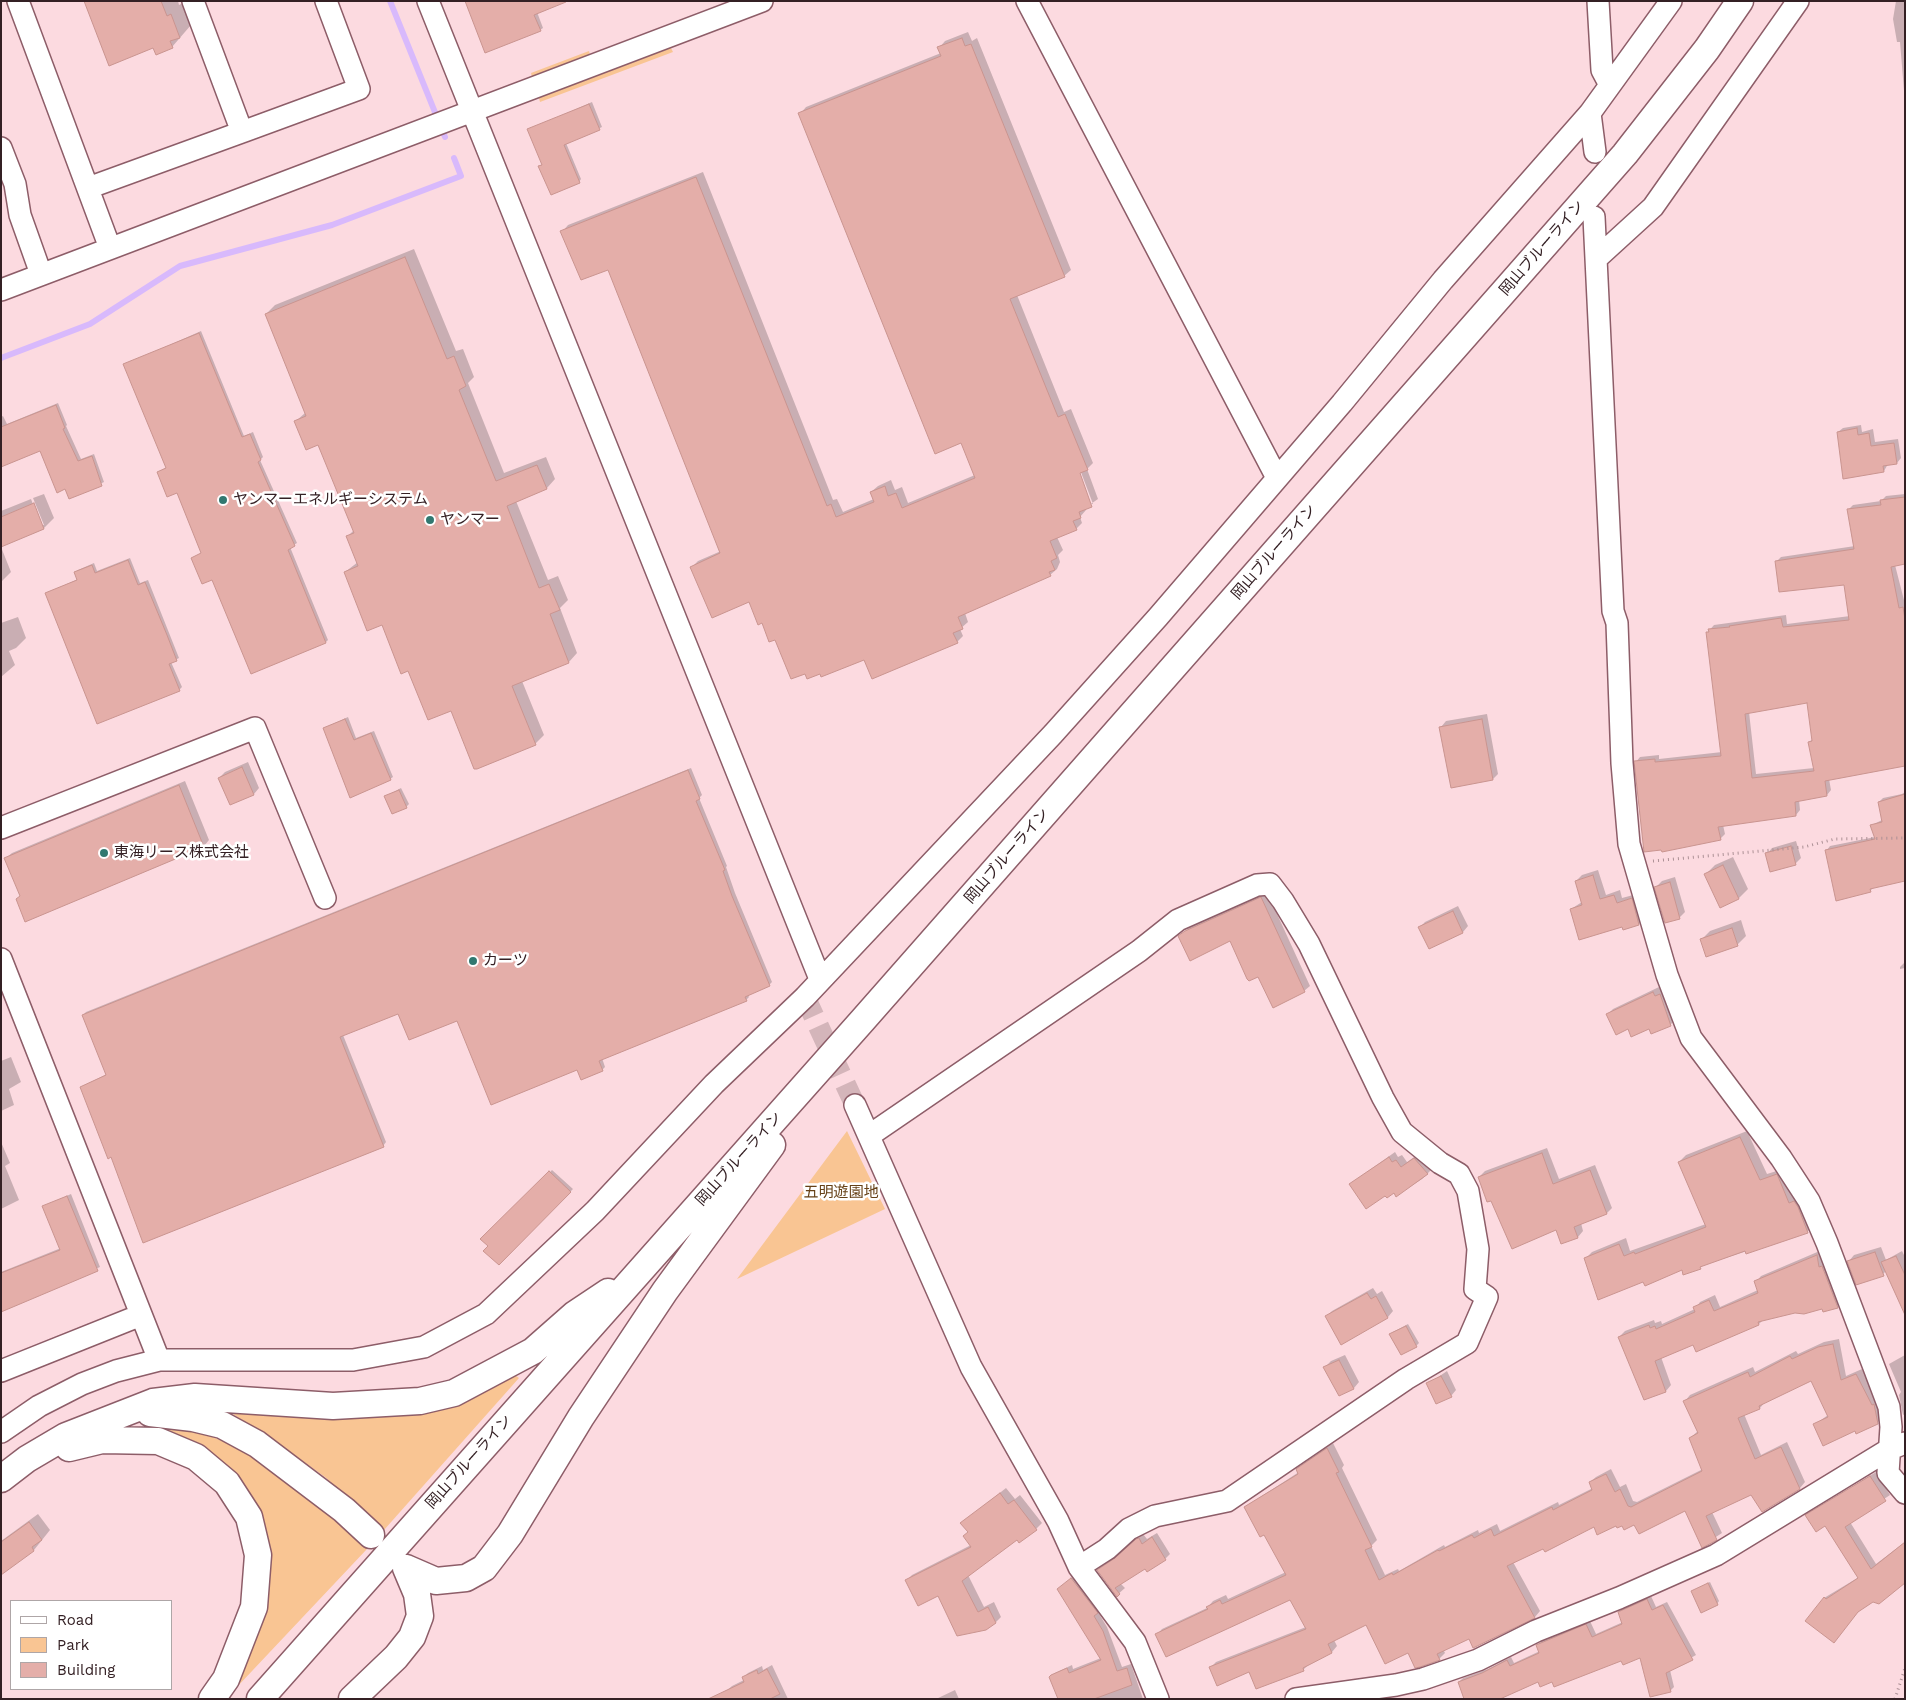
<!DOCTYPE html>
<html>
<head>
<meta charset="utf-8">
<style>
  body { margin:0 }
  #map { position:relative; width:1906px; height:1700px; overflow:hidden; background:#fcdae0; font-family:"Work Sans",sans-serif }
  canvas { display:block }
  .frame { position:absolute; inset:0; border:2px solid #342024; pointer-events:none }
  .legend { position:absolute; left:10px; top:1600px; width:162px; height:90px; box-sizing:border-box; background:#fff; border:1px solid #aea6a7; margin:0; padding:6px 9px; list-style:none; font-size:15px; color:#342024 }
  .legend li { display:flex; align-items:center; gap:10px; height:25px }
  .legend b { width:25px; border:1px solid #aea6a7 }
</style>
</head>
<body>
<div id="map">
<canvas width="1906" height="1700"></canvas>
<div class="frame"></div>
<ul class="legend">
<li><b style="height:6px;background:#fff"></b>Road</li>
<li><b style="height:14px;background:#f9c593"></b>Park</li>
<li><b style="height:14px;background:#e4aea9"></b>Building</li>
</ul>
</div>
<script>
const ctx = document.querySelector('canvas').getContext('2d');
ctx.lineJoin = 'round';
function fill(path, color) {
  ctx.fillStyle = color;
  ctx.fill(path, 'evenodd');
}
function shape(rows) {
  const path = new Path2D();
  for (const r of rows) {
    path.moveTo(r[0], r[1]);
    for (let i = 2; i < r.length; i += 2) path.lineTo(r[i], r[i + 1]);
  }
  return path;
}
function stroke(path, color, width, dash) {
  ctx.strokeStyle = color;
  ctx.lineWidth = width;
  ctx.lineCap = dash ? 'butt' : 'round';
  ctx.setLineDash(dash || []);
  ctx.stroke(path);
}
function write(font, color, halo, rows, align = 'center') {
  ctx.font = font + ' "Work Sans","Noto Sans JP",sans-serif';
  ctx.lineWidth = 5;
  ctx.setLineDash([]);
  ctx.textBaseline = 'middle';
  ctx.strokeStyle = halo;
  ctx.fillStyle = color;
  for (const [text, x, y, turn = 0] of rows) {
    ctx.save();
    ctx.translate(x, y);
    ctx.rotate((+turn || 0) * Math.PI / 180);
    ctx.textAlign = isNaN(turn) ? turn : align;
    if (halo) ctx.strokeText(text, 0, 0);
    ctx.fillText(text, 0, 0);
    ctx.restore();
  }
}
fill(shape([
  [671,48,673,52,540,102,539,98],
  [589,51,590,55,532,77,531,73],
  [847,1131,885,1209,737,1279],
  [512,1373,519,1378,384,1530,325,1477,265,1434,228,1411,331,1414],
  [163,1424,203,1433,251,1453,307,1496,367,1549,236,1688,249,1657,259,1513,161,1433]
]), '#f9c593');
fill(shape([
  [85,1,178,1,179,5,183,3,191,25,172,47,154,47],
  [1896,1,1905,1,1905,103,1900,42,1897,42,1893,19],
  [537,12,543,28,540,30,486,52],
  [968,32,972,41,977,38,1071,270,1064,276,1017,295,1064,412,1071,409,1093,463,1087,469,1098,499,1085,508,1086,510,1080,517,1082,523,1076,529,1057,537,1063,550,1058,555,1060,562,1057,569,1050,575,965,613,968,622,960,629,963,636,957,642,865,659,821,672,776,638,750,601,692,567,698,561,721,551,609,268,562,232,568,225,703,172,833,500,837,499,843,512,874,499,871,492,878,486,891,480,895,490,902,487,908,503,975,475,962,442,800,114,806,107,941,53,939,48,945,41],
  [1079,467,1093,504,1090,504,1077,468],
  [592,102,602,127,566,143,581,179,579,182,540,167,543,163,529,130],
  [414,249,456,351,463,349,474,377,468,383,504,473,546,457,555,479,547,488,516,501,548,580,558,576,568,600,560,608,577,653,569,662,522,681,544,735,535,744,452,709,409,669,382,623,345,572,358,562,348,536,354,530,319,444,296,421,305,413,266,314,275,305],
  [201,331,244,436,253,432,263,457,260,460,297,543,290,547,328,640,326,642,213,578,193,558,202,553,177,492,158,472,167,467,125,365],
  [58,403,67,425,66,426,81,459,94,454,104,482,70,498,66,488,41,450,1,466,1,417,3,416,7,424],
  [1861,425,1862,432,1873,429,1875,442,1898,439,1901,458,1897,463,1888,464,1884,471,1838,432,1843,428],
  [44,494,54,518,44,528,1,545,1,511,31,499,41,525,44,525,33,498],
  [1905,494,1905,563,1895,565,1905,604,1905,765,1829,779,1831,790,1827,795,1799,800,1800,810,1796,815,1723,825,1725,834,1720,839,1636,762,1640,757,1659,755,1659,759,1722,752,1707,633,1714,625,1786,615,1787,624,1850,616,1845,584,1776,562,1781,557,1855,546,1849,509,1853,505,1881,501,1886,496],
  [1808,702,1813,739,1809,742,1814,768,1756,774,1749,712],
  [1,547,11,572,1,582],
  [130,558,140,583,148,580,179,658,171,662,182,687,179,690,47,593,78,579,75,572,78,570,94,563,97,571],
  [18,617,26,638,16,648,9,651,15,665,1,677,1,623],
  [1487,714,1498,774,1493,779,1441,727,1446,721],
  [348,717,356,738,374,731,393,777,390,779,324,728],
  [248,762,259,788,254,794,219,778,225,772],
  [691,768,702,795,699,798,727,866,726,867,735,893,772,982,769,985,748,995,749,997,746,1000,602,1058,605,1067,602,1070,578,1068,457,1020,399,1012,343,1035,386,1142,383,1146,112,1156,81,1087,107,1074,83,1015,86,1012],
  [185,781,209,840,204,846,21,895,6,858,12,853],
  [401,788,409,804,406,807,386,796],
  [1905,792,1905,880,1874,887,1870,891,1827,850,1830,846,1875,837,1872,825,1882,820,1879,802,1883,798,1902,794],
  [1796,841,1801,858,1795,864,1767,854,1772,848],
  [1733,857,1748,889,1739,898,1721,906,1706,874,1715,865],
  [1598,870,1606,895,1620,890,1622,898,1637,894,1645,918,1639,924,1624,929,1622,925,1571,909,1582,902,1576,881,1582,875],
  [1675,877,1685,912,1679,918,1656,887,1662,881],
  [1267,892,1310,986,1304,991,1231,939,1180,936,1192,925],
  [1458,906,1468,926,1463,932,1429,948,1420,927,1425,922],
  [1741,920,1746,936,1737,945,1701,940,1710,931],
  [1905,962,1905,968,1900,969,1900,967],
  [1659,987,1661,991,1666,989,1676,1019,1670,1025,1649,1027,1607,1015,1613,1009],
  [11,1057,21,1082,9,1089,14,1105,1,1111,1,1061],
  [1747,1131,1767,1174,1783,1169,1813,1226,1807,1232,1703,1265,1698,1269,1682,1268,1644,1280,1585,1259,1592,1252,1626,1238,1630,1251,1706,1224,1679,1162,1686,1155],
  [1,1142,10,1163,5,1166,19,1200,1,1209],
  [1547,1148,1559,1179,1595,1165,1612,1208,1607,1213,1581,1223,1583,1231,1578,1237,1562,1242,1557,1228,1492,1199,1479,1177,1485,1171],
  [1395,1152,1398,1157,1402,1155,1407,1162,1420,1153,1433,1168,1422,1179,1397,1195,1394,1192,1350,1184],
  [552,1170,573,1189,499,1264,489,1246,517,1206],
  [71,1194,100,1267,1,1310,1,1272,61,1248,44,1206],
  [1881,1247,1886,1260,1902,1251,1905,1257,1905,1285,1886,1271,1883,1274,1849,1261,1854,1255],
  [1822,1250,1843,1301,1837,1306,1795,1312,1763,1320,1759,1324,1696,1350,1694,1343,1661,1357,1671,1385,1666,1391,1619,1337,1625,1331,1654,1320,1655,1323,1661,1321,1662,1324,1695,1309,1700,1302,1715,1295,1720,1307,1758,1290,1756,1282,1761,1276],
  [1373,1288,1377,1294,1382,1291,1393,1311,1388,1317,1341,1343,1327,1316,1332,1311],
  [1408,1324,1419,1343,1416,1346,1393,1332],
  [1839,1339,1846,1376,1862,1369,1877,1400,1883,1417,1877,1423,1855,1430,1814,1425,1828,1415,1812,1379,1765,1402,1760,1408,1744,1414,1761,1455,1787,1442,1805,1482,1800,1488,1762,1511,1752,1493,1712,1512,1722,1533,1702,1546,1686,1510,1635,1524,1595,1526,1544,1547,1513,1562,1540,1611,1535,1617,1474,1647,1469,1637,1443,1649,1445,1653,1439,1659,1408,1651,1366,1623,1334,1640,1337,1646,1332,1652,1309,1664,1303,1670,1250,1670,1211,1667,1216,1662,1306,1627,1290,1598,1157,1635,1162,1629,1207,1608,1213,1601,1226,1595,1228,1599,1286,1572,1265,1533,1245,1507,1299,1472,1298,1469,1303,1464,1333,1443,1344,1465,1342,1468,1377,1540,1371,1546,1385,1575,1398,1569,1399,1571,1444,1545,1445,1547,1478,1530,1479,1533,1497,1524,1500,1531,1558,1502,1559,1505,1593,1488,1590,1482,1596,1477,1611,1469,1620,1487,1626,1484,1633,1501,1637,1502,1703,1469,1690,1438,1698,1431,1685,1401,1690,1395,1753,1367,1755,1372,1796,1351,1798,1354,1824,1342],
  [1345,1355,1359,1382,1354,1388,1339,1395,1325,1367,1331,1361],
  [1905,1355,1905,1414,1903,1415,1899,1395,1901,1392,1889,1364],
  [1447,1371,1456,1390,1451,1396,1428,1384],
  [1876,1472,1890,1495,1850,1522,1876,1564,1905,1542,1873,1600,1860,1609,1834,1642,1824,1598,1859,1577,1826,1524,1807,1515],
  [1006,1488,1015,1499,1020,1495,1042,1523,1036,1529,1017,1538,968,1575,984,1607,994,1602,1001,1617,996,1622,906,1581,912,1575,971,1545,968,1518],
  [38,1514,50,1530,34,1550,1,1574,1,1541],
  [1157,1533,1170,1554,1165,1559,1145,1567,1120,1583,1125,1588,1117,1595,1099,1570,1143,1534,1147,1539],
  [1076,1574,1101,1608,1098,1612,1107,1627,1122,1667,1131,1664,1143,1699,1060,1699,1050,1678,1055,1673,1072,1665,1073,1669,1101,1658,1063,1585],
  [1710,1582,1719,1601,1717,1604,1692,1591],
  [1651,1596,1656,1607,1667,1602,1696,1655,1670,1670,1674,1687,1670,1691,1641,1656,1622,1659,1552,1680,1459,1682,1463,1678,1488,1669,1511,1657,1514,1663,1540,1651,1538,1645,1542,1641,1590,1621,1596,1634,1623,1622,1619,1612,1623,1608],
  [772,1665,788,1699,717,1699,732,1686,744,1680,743,1678,748,1673,762,1666,763,1670],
  [955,1690,959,1699,936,1699]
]), '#0003');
stroke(shape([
  [390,1,445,137],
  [1,358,90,324,180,266,332,225,461,176,454,158]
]), '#d8b9fc', 6);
const building = shape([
  [84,1,161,1,167,16,171,14,180,38,170,41,173,48,156,55,153,48,109,66,84,1],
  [465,1,566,1,566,2,534,15,541,31,485,53,465,1],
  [962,38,965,46,971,44,1065,277,1010,299,1058,417,1065,414,1088,470,1080,473,1092,507,1079,512,1081,518,1073,521,1077,530,1050,541,1057,558,1051,561,1055,570,1049,572,1051,576,958,617,963,629,953,633,958,643,872,679,864,660,821,677,820,674,807,679,805,674,791,679,775,640,769,642,762,623,758,625,749,602,712,618,690,567,720,553,608,270,581,280,560,231,696,177,827,506,831,504,836,517,874,502,870,492,885,486,888,496,896,493,902,508,975,478,961,443,935,454,798,113,941,56,937,47,962,38],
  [589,104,600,130,564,145,580,183,551,195,538,166,542,165,527,129,589,104],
  [405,257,447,359,454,356,466,386,459,390,496,481,537,465,547,489,507,506,539,588,549,584,560,610,550,614,569,663,512,686,536,745,477,769,474,769,451,711,428,720,408,671,401,674,382,625,367,631,344,572,358,566,346,536,354,533,318,445,306,450,294,421,306,416,265,314,405,257],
  [199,333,242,437,250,434,261,460,258,462,295,546,288,550,326,643,251,674,212,580,202,584,191,558,201,553,177,493,167,497,157,472,166,468,123,364,199,333],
  [56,405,65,428,63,429,78,461,92,456,102,486,69,499,65,489,57,493,40,451,1,467,1,427,56,405],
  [1857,428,1858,435,1869,433,1871,446,1894,443,1897,464,1883,466,1884,472,1843,479,1837,432,1857,428],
  [1905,497,1905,564,1891,567,1899,608,1903,607,1905,619,1905,766,1825,781,1827,796,1795,802,1796,816,1718,827,1721,840,1662,852,1661,850,1644,852,1634,761,1655,759,1655,762,1721,756,1706,632,1709,632,1708,629,1730,627,1729,626,1781,618,1783,627,1849,620,1844,585,1779,592,1775,561,1854,549,1847,509,1881,505,1880,500,1905,497],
  [1807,703,1812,741,1808,742,1814,771,1752,778,1745,714,1807,703],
  [34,503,44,529,1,547,1,517,34,503],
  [128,560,138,585,145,582,167,635,177,661,169,664,180,691,97,724,45,593,77,580,74,572,92,565,95,573,128,560],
  [345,719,354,740,371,733,391,780,350,798,323,728,345,719],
  [1482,719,1493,780,1451,788,1439,727,1482,719],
  [242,767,254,795,230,805,218,778,242,767],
  [688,770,700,799,696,801,725,870,723,871,732,896,770,986,745,997,747,1001,599,1061,603,1071,581,1080,577,1070,491,1105,457,1021,409,1040,398,1014,340,1037,384,1147,143,1243,111,1157,108,1159,80,1087,106,1075,82,1015,688,770],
  [179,785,204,847,25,922,16,899,20,896,4,858,179,785],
  [399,790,407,808,392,814,384,796,399,790],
  [1905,794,1905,881,1870,889,1871,892,1836,901,1825,850,1875,839,1870,825,1882,822,1878,802,1905,794],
  [1791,846,1796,865,1770,872,1765,853,1791,846],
  [1723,865,1739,899,1720,908,1704,874,1723,865],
  [1593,875,1600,899,1614,895,1617,903,1632,898,1639,925,1623,930,1622,927,1579,940,1570,909,1582,905,1575,881,1593,875],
  [1670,882,1680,919,1665,923,1654,887,1670,882],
  [1261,897,1305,992,1273,1008,1258,977,1249,981,1247,979,1230,941,1190,961,1178,936,1185,931,1261,897],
  [1453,911,1463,933,1429,949,1418,927,1453,911],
  [1732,928,1738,946,1706,957,1700,939,1732,928],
  [1653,992,1655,996,1660,994,1671,1026,1651,1034,1649,1029,1631,1037,1628,1029,1616,1035,1606,1014,1653,992],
  [1740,1137,1760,1180,1777,1174,1789,1203,1794,1201,1798,1207,1808,1233,1746,1254,1745,1251,1700,1267,1701,1269,1683,1275,1682,1270,1645,1286,1643,1282,1598,1300,1584,1258,1619,1244,1624,1256,1634,1252,1635,1254,1706,1227,1678,1162,1740,1137],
  [1542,1153,1553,1184,1590,1170,1607,1214,1574,1227,1578,1238,1561,1244,1556,1230,1512,1249,1491,1201,1487,1202,1478,1177,1542,1153],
  [1389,1157,1392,1162,1396,1160,1401,1167,1414,1158,1428,1174,1396,1197,1394,1193,1387,1198,1385,1196,1366,1209,1349,1184,1389,1157],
  [549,1171,571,1192,499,1265,483,1251,488,1246,480,1239,549,1171],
  [67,1196,98,1271,1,1312,1,1273,60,1250,42,1206,67,1196],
  [1875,1252,1884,1276,1856,1285,1847,1261,1875,1252],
  [1817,1255,1819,1267,1822,1266,1838,1308,1823,1312,1822,1309,1804,1314,1795,1313,1758,1322,1759,1325,1696,1352,1693,1345,1655,1361,1666,1392,1644,1400,1618,1337,1649,1325,1650,1328,1655,1326,1656,1329,1695,1312,1693,1307,1709,1300,1714,1311,1758,1293,1754,1281,1817,1255],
  [1896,1256,1905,1275,1905,1315,1881,1262,1896,1256],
  [1367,1293,1371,1299,1376,1296,1388,1318,1341,1345,1325,1316,1367,1293],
  [1406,1326,1417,1347,1401,1355,1389,1334,1406,1326],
  [1833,1344,1841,1380,1856,1374,1872,1405,1874,1404,1878,1424,1856,1434,1855,1431,1823,1446,1813,1424,1828,1417,1811,1381,1759,1406,1760,1409,1738,1418,1755,1459,1781,1447,1800,1489,1762,1512,1751,1495,1706,1516,1717,1540,1702,1548,1685,1511,1639,1534,1634,1525,1624,1530,1622,1526,1617,1528,1616,1526,1597,1535,1594,1527,1545,1552,1543,1549,1507,1566,1535,1618,1473,1648,1469,1639,1437,1654,1440,1660,1420,1667,1415,1668,1408,1653,1385,1664,1366,1625,1328,1644,1332,1653,1303,1668,1304,1671,1256,1689,1249,1672,1217,1686,1209,1667,1306,1629,1290,1600,1166,1657,1155,1634,1208,1609,1206,1607,1220,1600,1222,1604,1286,1575,1264,1535,1260,1537,1244,1507,1298,1474,1296,1469,1327,1448,1339,1472,1336,1473,1372,1547,1365,1550,1379,1580,1392,1573,1393,1575,1438,1550,1439,1551,1472,1535,1474,1538,1491,1529,1494,1536,1552,1507,1553,1510,1592,1490,1589,1482,1606,1474,1615,1492,1620,1489,1628,1506,1631,1507,1702,1471,1689,1438,1698,1433,1683,1401,1748,1372,1750,1377,1790,1356,1792,1359,1818,1347,1833,1344],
  [1339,1360,1354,1389,1339,1396,1323,1367,1339,1360],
  [1441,1376,1452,1397,1436,1404,1426,1383,1441,1376],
  [1870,1476,1886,1501,1845,1527,1871,1569,1905,1542,1905,1583,1879,1604,1873,1602,1858,1612,1834,1643,1805,1621,1824,1597,1826,1599,1858,1578,1825,1526,1816,1532,1805,1515,1870,1476],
  [1000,1493,1008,1504,1014,1500,1037,1530,1019,1543,1017,1540,962,1581,978,1612,988,1607,996,1623,986,1630,957,1636,938,1596,918,1606,905,1580,971,1547,963,1536,968,1532,960,1523,1000,1493],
  [29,1522,42,1540,32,1547,34,1551,1,1575,1,1542,29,1522],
  [1152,1537,1166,1560,1147,1572,1145,1569,1115,1588,1120,1594,1117,1597,1097,1570,1115,1558,1136,1539,1139,1538,1142,1544,1152,1537],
  [1071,1578,1098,1613,1094,1616,1103,1631,1117,1671,1127,1668,1132,1685,1094,1699,1058,1699,1049,1677,1051,1675,1067,1668,1069,1673,1101,1660,1057,1589,1071,1578],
  [1708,1583,1718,1605,1701,1613,1691,1591,1708,1583],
  [1647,1599,1652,1610,1663,1605,1693,1660,1666,1673,1671,1692,1650,1697,1640,1658,1623,1665,1621,1661,1554,1687,1552,1682,1540,1687,1538,1682,1500,1699,1464,1699,1458,1682,1482,1673,1507,1660,1510,1666,1539,1653,1536,1645,1586,1624,1592,1637,1622,1624,1618,1612,1647,1599],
  [767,1669,780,1694,770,1699,708,1699,744,1682,742,1677,757,1670,758,1674,767,1669]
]);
fill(building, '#e4aea9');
stroke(building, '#c9948f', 1);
stroke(shape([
  [805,997,855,1105]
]), '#d4b5ba', 21, [21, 11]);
const minor = shape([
  [18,1,110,248],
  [193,1,242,132,359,89,326,1],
  [428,1,820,979],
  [1027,1,1277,478],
  [1598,1,1602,70,1610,85],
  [1590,113,1595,152],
  [1,148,15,184,20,215,41,274],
  [88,188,242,132],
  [1594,217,1613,611,1617,623,1622,763,1629,844,1667,975,1691,1038,1781,1158,1809,1201,1827,1243,1889,1407,1891,1427,1888,1473,1905,1493],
  [1596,259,1653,207,1798,1],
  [1,290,762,1],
  [1,828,255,728,325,898],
  [1,959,159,1360],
  [855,1105,971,1367,1058,1521,1079,1567,1135,1642,1158,1699],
  [870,1135,1139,951,1178,920,1257,885,1270,884,1283,901,1309,944,1383,1098,1402,1132,1440,1163,1459,1174,1468,1191,1478,1249,1475,1289,1487,1297,1467,1343,1406,1379,1227,1501,1155,1516,1129,1529,1107,1549,1079,1567],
  [1,1371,141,1315],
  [1,1432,39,1406,82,1384,116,1371,159,1360,353,1360,424,1347,486,1314,595,1211,714,1084,805,997,1053,734,1158,617,1342,403,1443,280,1590,113,1671,1],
  [1296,1699,1396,1685,1423,1679,1478,1660,1536,1631,1619,1598,1716,1555,1888,1450,1905,1443]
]);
const major = shape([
  [150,1413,193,1418,222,1425,257,1444,344,1510,371,1535],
  [69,1448,102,1440,158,1441,196,1457,227,1483,249,1517,258,1555,254,1607,226,1679,212,1699],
  [1,1479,27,1459,66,1436,153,1402,195,1397,333,1406,420,1401,454,1393,533,1351,575,1314,608,1292],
  [406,1568,436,1581,466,1578,484,1568,510,1534,581,1417,665,1291,772,1145],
  [260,1699,862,1021,1625,154,1707,49,1740,1],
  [352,1699,396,1657,412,1637,420,1616,417,1594,406,1568]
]);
stroke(minor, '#8d5d68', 24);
stroke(major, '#8d5d68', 29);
stroke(shape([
  [1653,861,1804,847,1835,839,1905,838],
  [1895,1699,1905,1668]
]), '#ac9095', 3, [1, 4]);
stroke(minor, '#fff', 21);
stroke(major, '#fff', 26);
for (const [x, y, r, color] of [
  [223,500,5,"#317870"],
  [430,520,5,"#317870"],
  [104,853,5,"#317870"],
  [473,961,5,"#317870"]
]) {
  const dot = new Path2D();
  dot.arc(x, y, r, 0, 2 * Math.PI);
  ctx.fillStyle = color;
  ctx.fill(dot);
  stroke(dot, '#fff', 2);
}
write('15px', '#342024', '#fff', [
  ["岡山ブルーライン",1542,248,-49],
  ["岡山ブルーライン",1274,552,-49],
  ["岡山ブルーライン",1007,856,-49],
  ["岡山ブルーライン",739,1159,-48],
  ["岡山ブルーライン",469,1462,-48]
]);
write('15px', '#342024', '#fff', [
  ["ヤンマーエネルギーシステム",233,500],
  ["ヤンマー",440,520],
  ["東海リース株式会社",114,853],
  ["カーツ",483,961]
], 'left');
write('15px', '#664117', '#fff', [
  ["五明遊園地",841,1193]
]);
</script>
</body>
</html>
